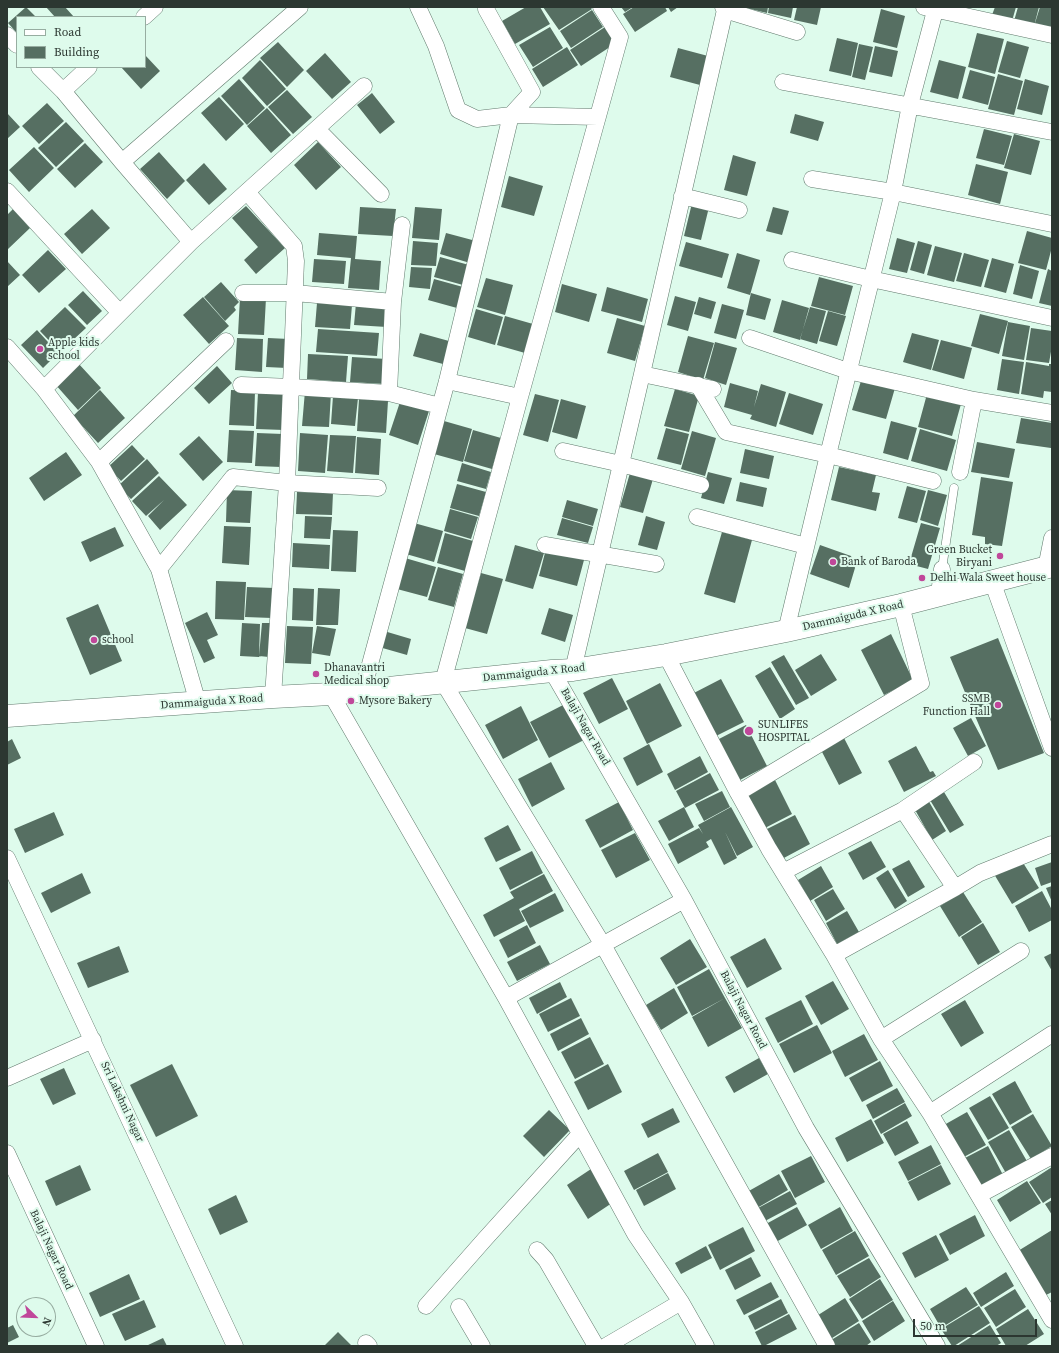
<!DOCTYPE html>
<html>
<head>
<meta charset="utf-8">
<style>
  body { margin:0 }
  #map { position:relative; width:1059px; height:1353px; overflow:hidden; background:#defbec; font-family:"Source Serif 4",serif }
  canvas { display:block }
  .frame { position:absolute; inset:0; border:8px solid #2c3731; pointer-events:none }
  .legend { position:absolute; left:16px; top:16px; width:130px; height:52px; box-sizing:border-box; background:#defbec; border:1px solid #97ada1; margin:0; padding:5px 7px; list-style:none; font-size:12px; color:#2c3731 }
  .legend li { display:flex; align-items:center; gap:8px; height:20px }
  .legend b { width:20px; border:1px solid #97ada1 }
  .north { position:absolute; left:16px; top:1297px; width:40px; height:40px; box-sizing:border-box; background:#defbec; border:1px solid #97ada1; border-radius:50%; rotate:113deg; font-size:11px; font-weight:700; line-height:16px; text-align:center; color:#2c3731 }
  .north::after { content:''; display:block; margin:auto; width:14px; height:18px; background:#c0479a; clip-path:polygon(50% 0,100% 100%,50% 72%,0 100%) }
  .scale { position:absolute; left:913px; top:1319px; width:124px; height:18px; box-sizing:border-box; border:2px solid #2c3731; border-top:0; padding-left:5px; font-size:12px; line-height:14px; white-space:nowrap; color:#2c3731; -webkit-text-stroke:3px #defbec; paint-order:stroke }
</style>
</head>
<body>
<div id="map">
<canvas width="1059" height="1353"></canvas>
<div class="frame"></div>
<ul class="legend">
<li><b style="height:5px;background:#fff"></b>Road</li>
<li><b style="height:11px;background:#566f62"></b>Building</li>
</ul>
<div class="north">N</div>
<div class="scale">50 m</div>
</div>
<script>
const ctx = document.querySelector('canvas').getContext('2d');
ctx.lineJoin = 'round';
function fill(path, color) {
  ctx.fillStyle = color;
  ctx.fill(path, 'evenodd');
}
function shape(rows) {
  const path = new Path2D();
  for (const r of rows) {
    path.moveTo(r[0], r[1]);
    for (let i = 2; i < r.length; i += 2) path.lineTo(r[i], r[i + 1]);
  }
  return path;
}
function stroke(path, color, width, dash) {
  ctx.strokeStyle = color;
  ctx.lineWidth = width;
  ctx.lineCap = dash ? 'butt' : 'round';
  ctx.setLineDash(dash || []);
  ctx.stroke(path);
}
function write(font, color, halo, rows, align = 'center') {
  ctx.font = font + ' "Source Serif 4",serif';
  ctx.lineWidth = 4;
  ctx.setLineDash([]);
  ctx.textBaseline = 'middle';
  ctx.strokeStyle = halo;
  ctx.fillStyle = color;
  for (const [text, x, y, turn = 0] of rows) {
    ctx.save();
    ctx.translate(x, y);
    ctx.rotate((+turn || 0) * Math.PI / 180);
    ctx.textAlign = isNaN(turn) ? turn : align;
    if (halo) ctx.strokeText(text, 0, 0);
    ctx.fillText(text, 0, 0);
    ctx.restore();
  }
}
fill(shape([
  [26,7,36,17,17,17,17,33,8,23],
  [46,7,65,7,74,17,55,17],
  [526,7,540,7,550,24,515,44,502,21],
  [543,7,590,7,592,9,559,30],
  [621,7,633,7,625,12],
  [634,7,665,7,667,11,635,32,623,14],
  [668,7,678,7,671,12],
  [742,7,768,7,767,13],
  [769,7,793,7,791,18,768,13],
  [797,7,821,7,817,25,794,20],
  [995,7,1016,7,1012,21,992,15],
  [1018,7,1039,7,1034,26,1014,21],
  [1040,7,1052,7,1052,28,1035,23],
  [881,9,905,16,897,48,873,42],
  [592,10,603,27,571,48,560,31],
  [550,27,563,48,533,67,519,45],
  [605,27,616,43,581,66,570,50],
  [977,33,1004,39,995,74,968,67],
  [837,38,858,43,851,76,829,71],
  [1007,41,1029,47,1020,78,998,72],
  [278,42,304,70,287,87,260,58],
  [859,44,873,47,865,80,852,77],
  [875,46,898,51,892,77,869,72],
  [567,47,578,65,543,87,532,69],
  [678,48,708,56,700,85,670,77],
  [325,53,351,82,332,99,306,71],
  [145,55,160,71,141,89,121,67,145,67],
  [260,60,286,89,267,106,242,78],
  [939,60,966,67,958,99,930,92],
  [970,70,995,77,988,105,962,98],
  [998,74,1023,81,1014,115,988,109],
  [239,79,265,108,247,125,221,96],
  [1025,79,1049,86,1042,115,1017,109],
  [287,90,312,117,293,134,268,107],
  [372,93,395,122,380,134,357,105],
  [219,97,244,124,226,141,201,113],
  [47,103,64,121,39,144,22,126],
  [267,108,291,135,271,153,247,126],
  [7,113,20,127,7,139],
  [795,114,824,122,818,141,790,133],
  [66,122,84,141,56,167,38,148],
  [984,129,1012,136,1004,165,976,158],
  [1014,134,1040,141,1031,175,1004,168],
  [318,142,341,167,316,190,294,165],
  [85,143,103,162,75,188,57,169],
  [34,147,54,168,29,192,9,170],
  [159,152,185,181,167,199,140,169],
  [733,155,756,162,747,196,724,190],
  [204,163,227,189,209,205,186,180],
  [976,164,1008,172,1000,204,968,195],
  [509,176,543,186,534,216,501,207],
  [693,199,710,203,701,240,684,236],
  [246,206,285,248,256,274,244,260,258,247,232,218],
  [360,207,396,209,393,236,358,234],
  [415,207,442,209,439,240,412,238],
  [773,207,789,211,782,235,766,231],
  [13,209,30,228,7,250,7,215],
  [92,209,110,228,82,254,64,234],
  [1027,231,1052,238,1052,247,1046,270,1018,263],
  [319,233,357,236,355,259,381,261,379,290,348,288,351,258,317,255],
  [446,233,476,241,470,263,440,254],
  [897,238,915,243,907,273,889,269],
  [413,241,438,243,436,266,411,265],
  [918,241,932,245,924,274,910,270],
  [686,242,729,254,722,278,679,266],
  [935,246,962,253,954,282,927,275],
  [48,250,66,269,39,293,22,275],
  [737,253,760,260,750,295,727,288],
  [964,253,989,260,981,287,956,281],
  [440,257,469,265,463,285,434,277],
  [992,258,1014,264,1006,293,984,287],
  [314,259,346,261,344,284,312,282],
  [7,261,20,275,7,287],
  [1020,265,1039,271,1032,299,1013,294],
  [411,267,432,268,430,289,409,287],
  [1048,269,1052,271,1052,306,1039,303],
  [819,277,853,286,845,315,811,306],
  [486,278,513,285,505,315,477,307],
  [434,279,463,287,457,308,428,300],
  [221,282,239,302,234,307,236,310,225,321,204,297],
  [562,284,597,294,589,322,555,312],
  [607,287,648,299,642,322,601,311],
  [83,291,102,311,87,325,68,305],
  [751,293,771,299,765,320,746,315],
  [675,296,696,302,688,331,667,325],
  [203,297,229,326,209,344,183,315],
  [240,297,266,298,264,335,238,334],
  [699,297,716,302,711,319,694,314],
  [782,300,809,308,800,340,773,332],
  [317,303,352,305,350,329,315,327],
  [356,303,388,305,387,327,354,325],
  [722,304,744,310,736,339,714,333],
  [65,307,86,328,60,352,40,331],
  [810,307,826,311,817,344,800,339],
  [476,309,503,317,495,345,468,337],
  [828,311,846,316,837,346,819,341],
  [980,314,1008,321,999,354,971,346],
  [505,316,533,324,525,353,497,345],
  [617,318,645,326,635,361,607,353],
  [1008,322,1030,326,1024,360,1002,356],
  [1031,328,1052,331,1052,346,1049,363,1026,360],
  [318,329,379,333,377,356,316,352],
  [37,330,58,353,43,368,21,345],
  [420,333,449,341,443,364,413,356],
  [912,333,939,340,931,370,903,362],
  [688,336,714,343,703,380,678,372],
  [237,338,263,339,262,372,235,370],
  [268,338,289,339,287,368,266,367],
  [941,340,972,348,964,379,932,370],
  [715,342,737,348,726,385,705,378],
  [308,354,348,356,346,382,307,379],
  [352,357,387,359,385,384,350,382],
  [1002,359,1024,362,1019,394,997,390],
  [1026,362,1049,366,1049,364,1052,364,1052,392,1044,391,1043,398,1021,394],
  [78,363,101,388,78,410,55,384],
  [217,366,232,383,209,404,194,388],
  [861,381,895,388,886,419,852,410],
  [730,383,758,391,754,407,761,384,786,392,776,427,750,419,752,415,724,407],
  [675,389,699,396,689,432,664,426],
  [100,390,125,418,98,443,73,416],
  [231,390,255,391,254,426,229,425],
  [305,391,331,393,329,427,302,426],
  [258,393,286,395,284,430,256,429],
  [789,393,823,404,813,435,779,424],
  [535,394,559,400,548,442,523,435],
  [927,394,961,404,952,436,918,427],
  [333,396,358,398,355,426,331,424],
  [359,399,388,401,386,433,357,431],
  [561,399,586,406,577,439,552,432],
  [400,402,429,411,418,445,389,435],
  [1021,418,1052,423,1051,448,1016,443],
  [444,421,472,429,463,462,434,454],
  [891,421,917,428,908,460,883,453],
  [666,428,689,434,681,465,657,459],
  [920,429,956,440,947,471,911,461],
  [229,430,254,431,252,463,227,462],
  [473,430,501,438,492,469,464,461],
  [692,431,716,438,705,476,681,469],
  [257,433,283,434,281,467,255,466],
  [300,433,328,435,325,473,298,471],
  [330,435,356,436,353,473,327,471],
  [199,436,223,462,203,481,179,454],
  [357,437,381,439,379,475,355,473],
  [977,442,1015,449,1009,478,971,472],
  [132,445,145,459,121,481,108,467],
  [745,449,774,456,769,479,740,473],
  [66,452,82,475,44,501,29,478],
  [147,459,159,473,131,499,118,486],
  [462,463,491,472,486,489,457,481],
  [839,467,876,475,872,492,880,493,876,511,831,500],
  [708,472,732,478,724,504,701,498],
  [630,473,653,479,643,513,620,507],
  [159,476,187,505,160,530,148,516,164,500,146,516,132,501],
  [981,477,1013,482,1002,546,985,544,985,537,972,535],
  [740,482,767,488,763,507,736,501],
  [457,484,486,492,479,516,450,508],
  [907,486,926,491,917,523,898,518],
  [227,490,252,491,250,523,226,522],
  [928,490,947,495,938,526,920,520],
  [297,492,333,493,332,515,296,514],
  [567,500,598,509,593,526,562,517],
  [450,509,478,517,471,539,444,531],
  [305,516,332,517,330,539,304,538],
  [646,516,665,522,657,550,638,545],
  [562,518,593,527,588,543,557,535],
  [414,523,443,531,434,562,406,554],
  [921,523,940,528,928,569,909,564],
  [224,526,251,527,249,565,222,563],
  [115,527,124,546,90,562,81,542],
  [333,530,358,531,356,572,331,571],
  [722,532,752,540,735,603,704,594],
  [445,533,473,541,465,571,437,563],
  [293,543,330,545,329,569,292,567],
  [515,545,544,553,533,589,505,581],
  [820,545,851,556,855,568,849,588,810,574],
  [546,549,584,560,577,586,539,576],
  [405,558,436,567,427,597,397,589],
  [438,567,463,574,454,607,428,600],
  [481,573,503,579,487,634,465,628],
  [216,581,246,582,244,620,215,619],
  [247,587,274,588,272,618,245,617],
  [293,588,314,589,313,621,292,620],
  [318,588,340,589,338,625,316,625],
  [98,604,122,661,90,675,66,618],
  [549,608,573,615,565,642,541,634],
  [207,612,218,635,207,640,215,658,204,663,185,623],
  [242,623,260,624,259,657,240,656],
  [262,623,271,623,269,657,259,656],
  [287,626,313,627,311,664,285,663],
  [317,626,336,629,330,656,312,653],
  [384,631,411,639,407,655,379,647],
  [891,634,913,680,884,695,861,650],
  [998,638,1044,753,998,770,950,657],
  [821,654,837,680,811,696,795,670],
  [784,655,809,698,796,705,771,662],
  [770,667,795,709,780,719,755,676],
  [612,678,628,709,599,724,583,693],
  [721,679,744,722,712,738,690,695],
  [660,683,682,726,647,744,626,701],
  [565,704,584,740,549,758,530,722],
  [521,706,538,740,503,759,485,725],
  [971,718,986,746,968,756,953,728],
  [746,725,767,766,738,781,717,740],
  [844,738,862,773,839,785,821,750],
  [12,739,21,758,7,765,7,742],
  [649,744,663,772,637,786,623,758],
  [916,746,930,772,933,771,936,776,904,792,888,761],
  [700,756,708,772,675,790,667,774],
  [551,762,565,789,532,807,518,779],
  [710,773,719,790,685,808,676,791],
  [775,780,792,814,765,828,747,795],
  [722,791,730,807,704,821,695,804],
  [944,792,964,825,950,833,930,800],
  [928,800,946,831,932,840,914,808],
  [619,802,633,830,600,848,585,820],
  [684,807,694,827,669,841,658,821],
  [731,807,753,847,737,856,725,832,737,858,724,865,711,839,706,842,709,847,678,864,668,844,699,828,703,834,698,825],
  [54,812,64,835,25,853,14,829],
  [795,815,810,844,782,859,767,829],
  [508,825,521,850,496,862,484,838],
  [635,833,650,860,616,878,601,850],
  [871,841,886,867,863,880,848,853],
  [532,851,543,873,510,890,499,868],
  [1020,858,1039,888,1012,904,994,874],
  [909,860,925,887,908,897,892,869],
  [1052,862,1052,882,1041,886,1035,868],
  [821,866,833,887,810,901,798,880],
  [888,870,907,901,895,909,876,878],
  [82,873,91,893,51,913,41,893],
  [544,874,553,891,519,909,525,921,494,937,483,915,514,898,510,892],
  [1052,886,1052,902,1046,888],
  [833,889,845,909,826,921,814,900],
  [1042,891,1052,910,1052,920,1029,932,1015,906],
  [963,892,982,922,959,937,940,906],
  [555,893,564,911,530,928,521,911],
  [847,911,859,932,837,944,826,923],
  [983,923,1000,952,978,965,961,937],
  [527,925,536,943,508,958,499,940],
  [765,938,782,969,747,988,730,957],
  [690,939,707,967,676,985,660,958],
  [540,945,550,964,517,981,507,962],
  [119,946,129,972,88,988,77,963],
  [1052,953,1052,971,1044,957],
  [709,969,725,998,692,1016,677,987],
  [833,981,849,1009,821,1025,805,996],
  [560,982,567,997,537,1014,529,998],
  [674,988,688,1013,661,1030,646,1005],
  [571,998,580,1016,548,1032,539,1014],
  [725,998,742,1028,708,1047,692,1017],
  [801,1000,813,1024,778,1043,765,1018],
  [965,1000,984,1033,961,1047,941,1014],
  [581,1018,589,1034,558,1051,550,1034],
  [817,1025,832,1053,794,1073,779,1044],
  [864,1034,878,1060,845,1077,832,1051],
  [590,1037,604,1064,575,1079,561,1052],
  [759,1058,768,1074,734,1093,725,1077],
  [880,1061,893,1086,862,1102,849,1078],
  [172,1064,198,1116,156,1137,130,1085],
  [608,1064,622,1092,588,1110,574,1082],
  [64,1068,76,1094,53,1105,40,1079],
  [1015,1081,1032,1112,1010,1125,992,1094],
  [897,1088,905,1102,873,1119,866,1105],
  [990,1096,1009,1128,988,1140,969,1108],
  [905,1103,912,1116,881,1134,874,1121],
  [673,1108,680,1122,648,1138,641,1124],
  [549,1110,570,1130,544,1157,523,1136],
  [967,1112,986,1145,962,1158,944,1125],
  [1033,1114,1052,1146,1031,1159,1011,1127],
  [871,1119,884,1143,847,1162,835,1138],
  [907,1121,919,1143,895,1156,883,1134],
  [1009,1130,1028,1163,1007,1175,988,1142],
  [931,1145,941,1164,908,1181,898,1162],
  [988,1146,1003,1175,979,1188,963,1159],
  [658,1153,668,1172,634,1190,624,1171],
  [811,1156,825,1182,795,1198,781,1171],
  [80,1165,91,1190,56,1206,45,1181],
  [941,1165,951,1184,918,1201,908,1182],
  [594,1167,615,1201,588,1219,567,1185],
  [1052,1167,1052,1197,1043,1203,1029,1182],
  [668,1173,676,1189,644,1206,636,1190],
  [779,1174,788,1190,757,1208,747,1192],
  [1027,1181,1041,1203,1010,1222,997,1200],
  [790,1191,797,1204,765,1221,758,1208],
  [236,1195,248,1222,220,1235,208,1209],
  [1052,1200,1052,1215,1045,1204],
  [797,1207,807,1225,776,1242,766,1224],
  [840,1207,853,1231,821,1249,808,1225],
  [975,1215,985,1236,950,1255,939,1234],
  [743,1227,755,1251,720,1270,708,1245],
  [1052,1230,1052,1292,1046,1295,1018,1251],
  [855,1231,869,1256,836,1275,822,1250],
  [936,1235,949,1260,915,1278,902,1253],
  [706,1246,712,1258,681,1274,675,1263],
  [751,1257,761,1276,735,1290,725,1270],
  [869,1258,881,1277,850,1297,837,1276],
  [1006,1272,1014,1286,981,1307,973,1293],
  [129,1274,140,1299,100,1317,89,1293],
  [880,1279,893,1300,862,1319,849,1299],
  [771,1282,779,1297,744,1315,736,1300],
  [966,1287,978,1305,941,1328,930,1309],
  [1015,1289,1026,1307,996,1327,984,1308],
  [845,1298,859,1321,829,1340,815,1317],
  [781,1299,788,1313,755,1330,748,1316],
  [144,1300,156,1327,125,1341,112,1314],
  [893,1301,905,1321,874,1341,862,1321],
  [979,1306,990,1323,954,1346,952,1346,941,1329],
  [1028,1309,1044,1334,1025,1346,1006,1346,996,1329],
  [789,1314,797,1329,764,1346,762,1346,755,1332],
  [859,1323,871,1342,866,1346,831,1346,828,1342],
  [13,1325,19,1337,7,1343,7,1328],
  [990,1325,1001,1343,996,1346,957,1346],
  [338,1332,352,1346,324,1346],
  [163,1338,167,1346,146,1346]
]), '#566f62');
const lane = shape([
  [942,569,954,488]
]);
const street = shape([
  [601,7,620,37,520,397,443,682,603,945,827,1346],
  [924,7,1052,35],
  [486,9,532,92,511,115],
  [725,10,797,32],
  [144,17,155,7],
  [7,35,17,45],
  [39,67,63,91,122,162,191,242],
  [783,82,1052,132],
  [63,91,89,67],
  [511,115,598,117],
  [317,129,381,194],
  [122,162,300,7],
  [812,179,893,192,1052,224],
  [7,191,120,313],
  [247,192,294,246,296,261,287,483,273,697],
  [682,196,739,210],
  [792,260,871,279,1052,318],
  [243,293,295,293,393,302],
  [750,338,848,371,974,400,1052,413],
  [7,347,44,389,99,462,159,569,198,703],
  [642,374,713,389],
  [447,381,520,397],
  [241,385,292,387,389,393,440,406],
  [698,385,726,432,828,455,933,481],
  [44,389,191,242,364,86],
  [389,393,393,302,402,225],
  [563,451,621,464,701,485],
  [99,462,226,341],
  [960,472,974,400],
  [697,517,806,546],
  [545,545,656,564],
  [1046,568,1052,538],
  [159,569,233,477,287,483,378,488],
  [992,581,1052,748],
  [939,595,942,569],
  [786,631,828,455,893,192,910,105,936,7],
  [666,655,738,793,769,849,834,955,881,1039,930,1113,1052,1320],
  [573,670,642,374,725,10,723,7],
  [552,671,684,900,806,1128,937,1346],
  [363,690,447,381,511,115,477,119,458,110,436,46,418,7],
  [331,694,506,998,635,1234,681,1302,706,1346],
  [738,793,921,683,901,605],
  [903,810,974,762],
  [7,858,235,1346],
  [783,872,903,810,955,888],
  [834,955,955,888,980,873,1052,844],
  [506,998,684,900],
  [881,1039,1021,951],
  [7,1078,93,1040],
  [930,1113,1052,1034],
  [7,1153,96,1346],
  [979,1195,1052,1156],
  [537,1250,546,1260,596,1346],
  [426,1306,485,1239,580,1134],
  [459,1307,482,1346],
  [366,1343,369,1346],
  [606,1346,681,1302]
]);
const secondary = shape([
  [7,716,273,697,331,694,552,671,573,670,666,655,786,631,901,605,1052,566]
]);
stroke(lane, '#617a6d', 9);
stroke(street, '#617a6d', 17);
stroke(secondary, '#617a6d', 23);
stroke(lane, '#fff', 8);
stroke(street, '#fff', 16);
stroke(secondary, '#fff', 22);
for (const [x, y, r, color] of [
  [40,349,4,"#c0479a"],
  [1000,556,4,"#c0479a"],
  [833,562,4,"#c0479a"],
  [922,578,4,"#c0479a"],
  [94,640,4,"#c0479a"],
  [316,674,4,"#c0479a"],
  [351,701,4,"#c0479a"],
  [998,705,4,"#c0479a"],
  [749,731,5,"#c0479a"]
]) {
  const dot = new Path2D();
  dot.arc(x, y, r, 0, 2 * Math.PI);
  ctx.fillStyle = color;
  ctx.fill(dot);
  stroke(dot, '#defbec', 1.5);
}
write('11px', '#2c3731', '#defbec', [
  ["Apple kids",48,343],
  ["school",48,356],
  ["Green Bucket",992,550,"right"],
  ["Biryani",992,563,"right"],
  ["Bank of Baroda",841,562],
  ["Delhi Wala Sweet house",930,578],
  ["school",102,640],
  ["Dhanavantri",324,668],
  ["Medical shop",324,681],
  ["SSMB",990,699,"right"],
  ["Function Hall",990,712,"right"],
  ["Mysore Bakery",359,701],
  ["SUNLIFES",758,725],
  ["HOSPITAL",758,738]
], 'left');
write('11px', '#2c3731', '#defbec', [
  ["Dammaiguda X Road",853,616,-13],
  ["Dammaiguda X Road",534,673,-6],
  ["Dammaiguda X Road",212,702,-4],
  ["Balaji Nagar Road",585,727,60],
  ["Balaji Nagar Road",743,1010,62],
  ["Sri Lakshni Nagar",122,1102,65],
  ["Balaji Nagar Road",51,1250,65]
]);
</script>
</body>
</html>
